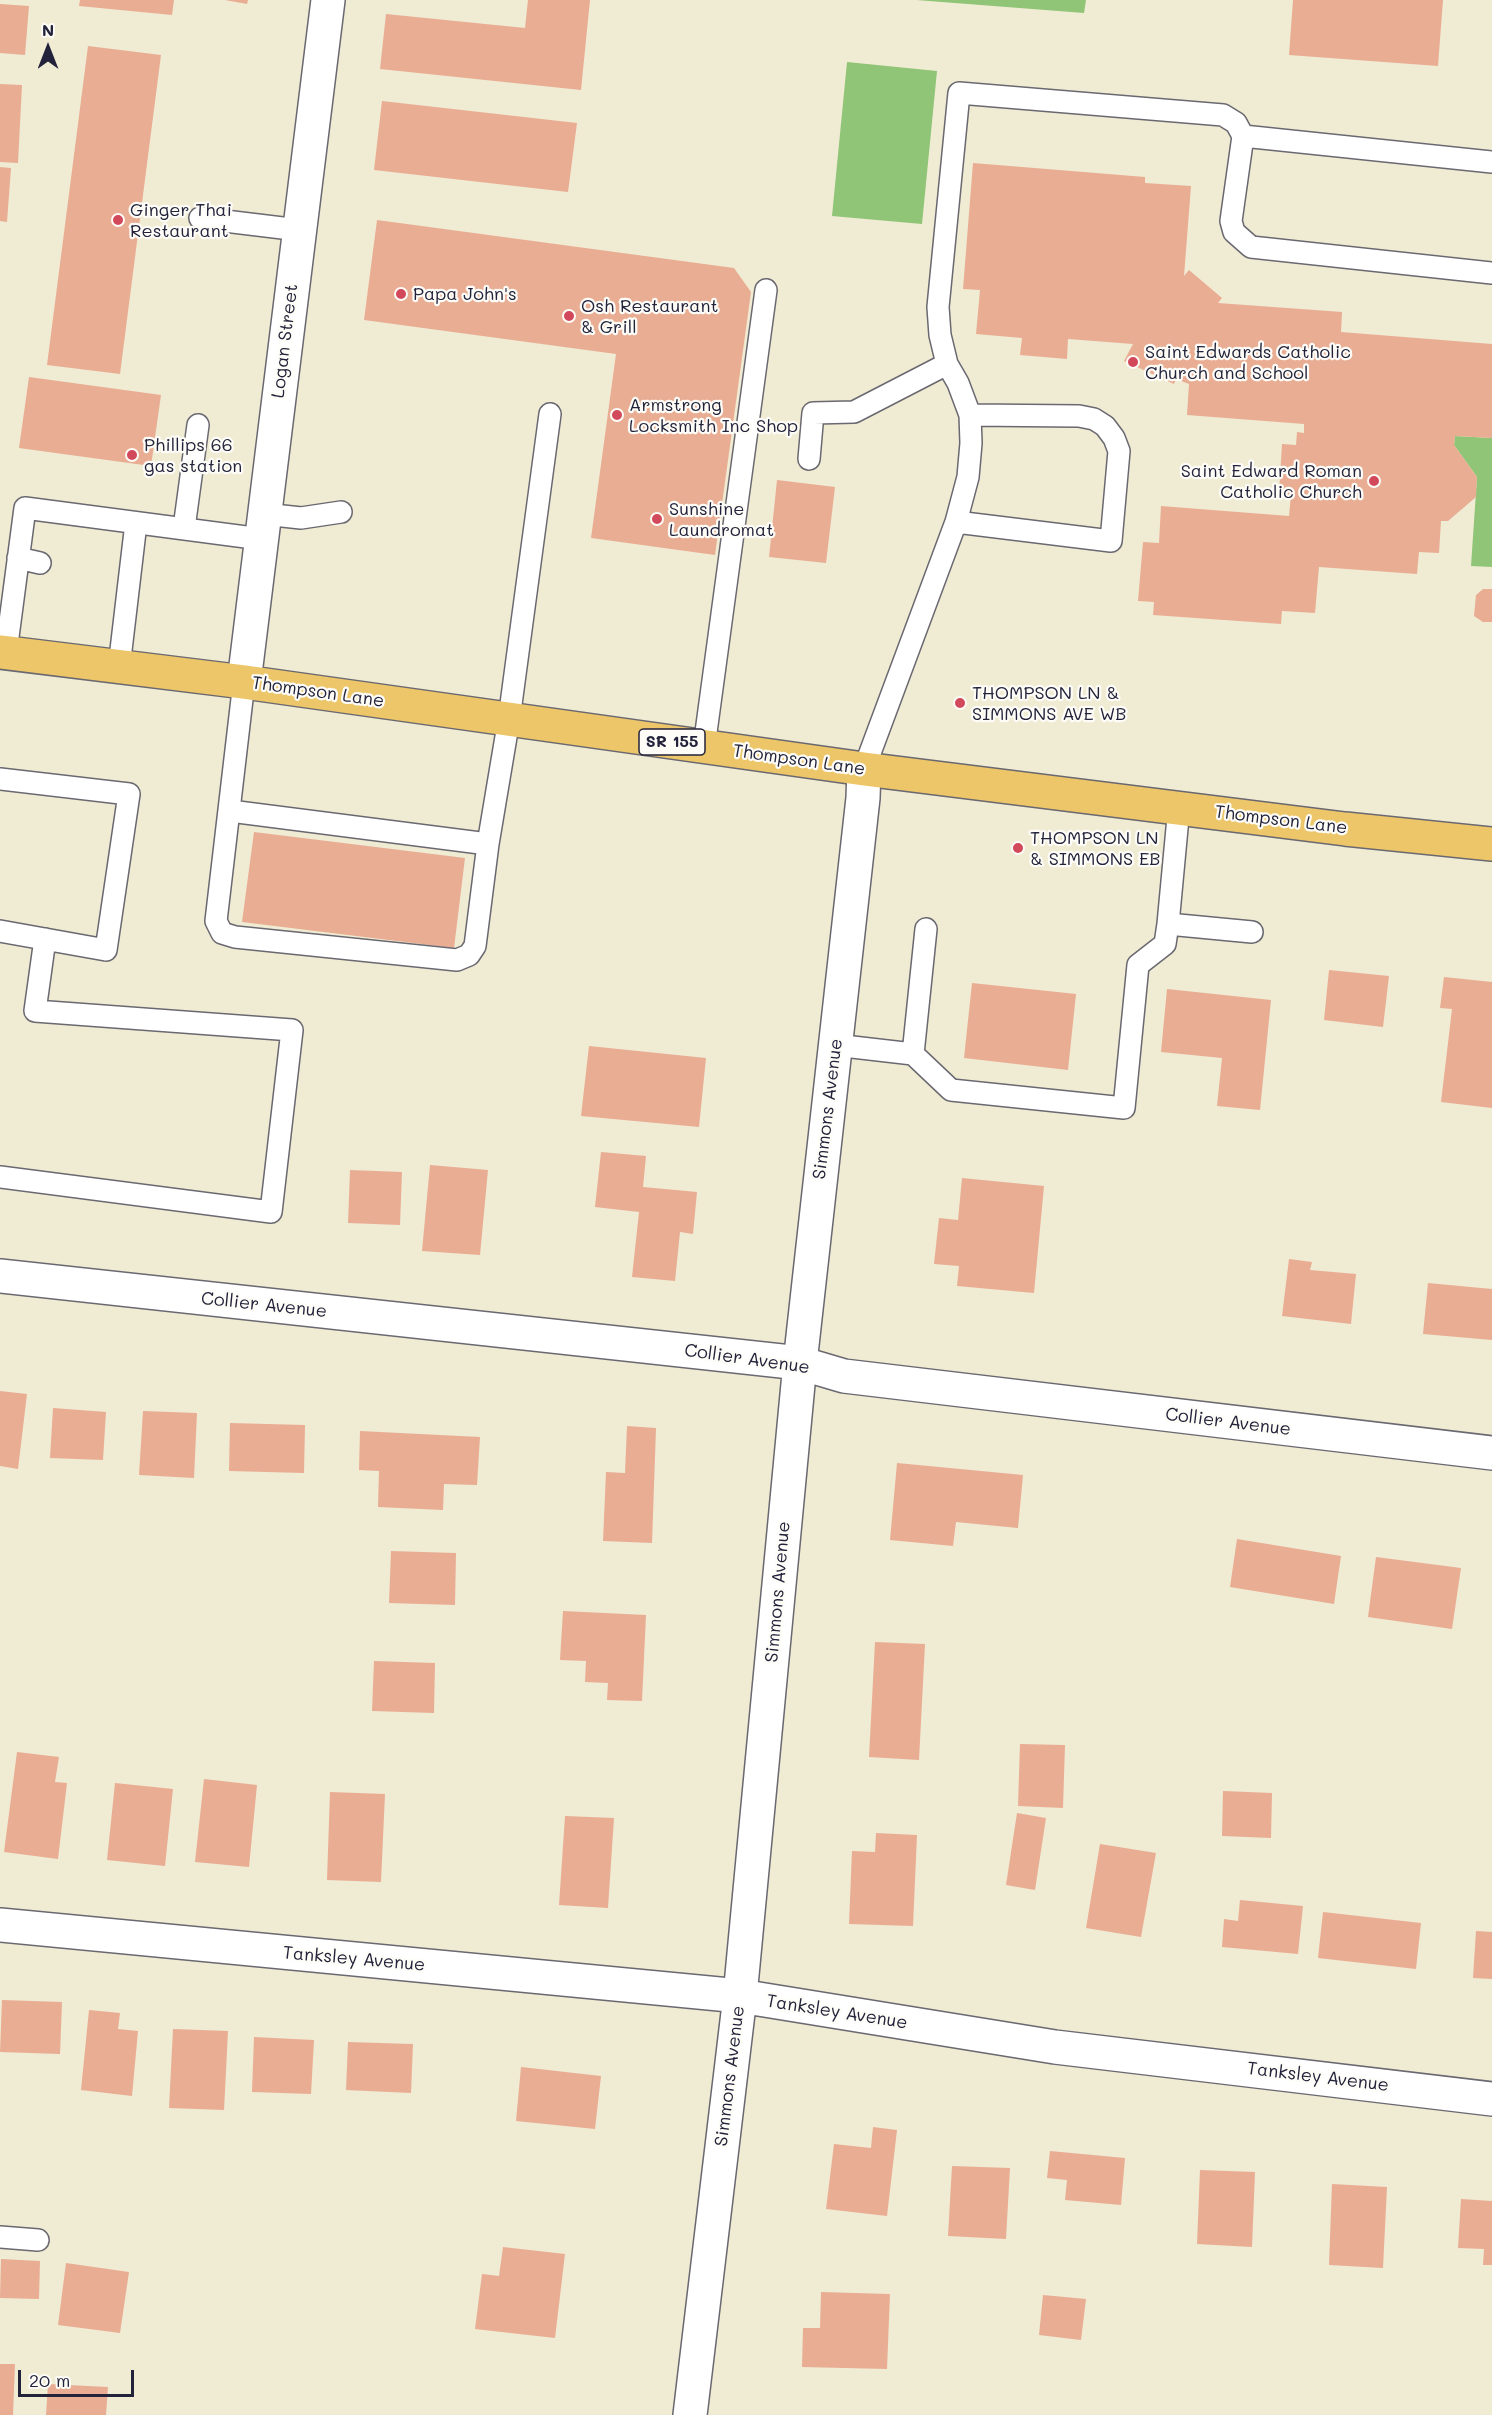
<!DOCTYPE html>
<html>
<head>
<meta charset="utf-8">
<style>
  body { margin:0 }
  #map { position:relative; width:1492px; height:2415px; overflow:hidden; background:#f0ebd3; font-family:Mali,sans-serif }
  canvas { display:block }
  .north { position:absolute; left:18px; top:18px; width:60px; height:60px; -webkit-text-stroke:4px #fdfcf7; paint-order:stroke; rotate:0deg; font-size:16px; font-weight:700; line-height:24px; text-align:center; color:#22223b }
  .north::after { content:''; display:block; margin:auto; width:21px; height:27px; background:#22223b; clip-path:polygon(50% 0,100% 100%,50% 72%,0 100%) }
  .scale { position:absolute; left:18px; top:2370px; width:116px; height:27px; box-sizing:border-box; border:3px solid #22223b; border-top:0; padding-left:8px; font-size:18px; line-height:21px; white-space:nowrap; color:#22223b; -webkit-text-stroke:4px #fdfcf7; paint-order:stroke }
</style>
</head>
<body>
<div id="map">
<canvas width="1492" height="2415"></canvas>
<div class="north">N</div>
<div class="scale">20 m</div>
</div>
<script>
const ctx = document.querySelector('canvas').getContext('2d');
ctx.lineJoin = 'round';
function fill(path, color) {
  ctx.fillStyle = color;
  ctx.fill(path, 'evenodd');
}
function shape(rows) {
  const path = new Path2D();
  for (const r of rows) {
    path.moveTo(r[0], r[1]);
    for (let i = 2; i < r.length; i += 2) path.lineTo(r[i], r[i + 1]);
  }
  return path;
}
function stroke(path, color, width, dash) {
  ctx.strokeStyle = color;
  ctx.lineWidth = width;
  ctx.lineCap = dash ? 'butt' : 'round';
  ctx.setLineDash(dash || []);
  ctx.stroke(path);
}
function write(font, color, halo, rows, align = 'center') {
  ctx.font = font + ' Mali,sans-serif';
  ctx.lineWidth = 4.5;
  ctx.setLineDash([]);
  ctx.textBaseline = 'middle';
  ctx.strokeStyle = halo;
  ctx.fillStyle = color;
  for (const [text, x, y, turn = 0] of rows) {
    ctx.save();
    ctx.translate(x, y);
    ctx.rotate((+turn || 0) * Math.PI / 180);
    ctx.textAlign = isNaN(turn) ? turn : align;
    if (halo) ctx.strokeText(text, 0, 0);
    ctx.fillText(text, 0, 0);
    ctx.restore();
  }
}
fill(shape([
  [916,0,1086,0,1084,13],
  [847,62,937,71,922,224,832,216],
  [1455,436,1492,438,1492,567,1471,566,1477,477,1454,445]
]), '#90c577');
fill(shape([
  [80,0,174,0,172,15,79,6],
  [225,0,248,0,247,4],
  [528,0,590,0,581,90,380,69,386,14,525,28],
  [1293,0,1443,0,1438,66,1289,55],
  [0,4,29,6,25,55,0,53],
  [88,46,161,55,120,374,47,365],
  [0,84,22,85,18,163,0,162],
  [382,101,577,123,568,192,374,170],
  [973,163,1145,177,1145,183,1191,186,1184,276,1189,270,1222,298,1218,303,1342,312,1341,332,1492,344,1492,438,1455,436,1454,445,1477,477,1476,497,1448,521,1441,521,1439,553,1419,552,1417,574,1319,567,1315,613,1282,611,1281,624,1153,615,1154,602,1138,601,1143,542,1159,543,1161,506,1289,516,1291,495,1279,494,1282,444,1296,445,1297,432,1304,433,1304,424,1187,415,1189,384,1176,379,1174,384,1124,361,1133,344,1068,339,1067,359,1020,355,1022,338,976,334,980,290,963,289],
  [0,167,11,168,7,222,0,221],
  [377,220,734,268,751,292,715,555,591,538,616,354,364,320],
  [29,377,161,395,151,466,19,448],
  [777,480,835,487,826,563,769,557],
  [1483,589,1492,589,1492,622,1483,622,1474,616,1476,595],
  [254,832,465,858,454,948,242,922],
  [1329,970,1389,976,1383,1027,1324,1020],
  [1444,977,1492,982,1492,1108,1441,1102,1452,1009,1440,1008],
  [972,983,1076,994,1068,1070,964,1058],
  [1167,989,1271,1000,1260,1110,1217,1106,1222,1058,1161,1052],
  [589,1046,706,1058,699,1127,581,1116],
  [601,1152,646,1156,643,1187,697,1192,693,1234,680,1232,675,1281,632,1277,639,1212,595,1207],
  [430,1165,488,1170,480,1255,422,1251],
  [350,1170,402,1172,400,1225,348,1223],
  [962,1178,1044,1186,1034,1293,957,1286,959,1266,934,1264,939,1218,958,1220],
  [1289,1259,1312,1262,1310,1270,1356,1274,1351,1324,1282,1316],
  [1428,1283,1492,1289,1492,1340,1423,1334],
  [0,1391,27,1394,18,1469,0,1466],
  [53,1408,106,1412,103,1460,50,1458],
  [143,1411,197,1413,194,1478,139,1475],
  [230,1423,305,1425,304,1473,229,1471],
  [627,1426,656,1428,652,1543,603,1541,606,1472,625,1473],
  [360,1431,480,1437,477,1485,444,1484,443,1510,378,1507,379,1471,359,1470],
  [897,1463,1023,1475,1018,1528,956,1522,953,1546,890,1540],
  [1237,1539,1341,1556,1334,1604,1230,1587],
  [391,1551,456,1553,455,1605,389,1603],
  [1376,1557,1461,1568,1452,1629,1368,1617],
  [563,1611,646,1615,642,1701,607,1700,608,1683,585,1682,586,1661,560,1660],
  [875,1642,925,1644,919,1760,869,1757],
  [374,1661,435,1663,434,1713,372,1711],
  [1020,1744,1065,1745,1063,1808,1018,1806],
  [17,1752,59,1757,55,1782,67,1783,58,1859,4,1852],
  [204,1779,257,1785,249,1867,195,1862],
  [115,1783,173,1789,165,1866,107,1860],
  [1223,1791,1272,1793,1271,1838,1222,1836],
  [330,1792,385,1794,381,1882,327,1880],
  [1017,1813,1046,1818,1035,1890,1006,1885],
  [565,1816,614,1818,608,1908,559,1905],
  [876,1833,917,1835,913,1926,849,1924,852,1851,875,1852],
  [1100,1844,1156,1853,1141,1937,1086,1928],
  [1240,1900,1303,1906,1298,1954,1222,1947,1224,1919,1238,1921],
  [1323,1912,1421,1923,1416,1969,1318,1958],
  [1476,1931,1492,1932,1492,1979,1473,1978],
  [2,2000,62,2002,60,2054,0,2052],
  [89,2010,120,2013,118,2029,138,2031,132,2096,81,2090],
  [173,2029,228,2031,224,2110,169,2108],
  [254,2037,314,2040,311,2094,252,2092],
  [348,2042,413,2044,411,2093,346,2090],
  [521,2067,601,2076,595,2129,516,2121],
  [873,2127,897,2130,887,2216,826,2209,834,2144,871,2148],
  [1050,2151,1125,2158,1121,2205,1065,2200,1067,2180,1047,2178],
  [952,2166,1010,2168,1006,2239,948,2236],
  [1200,2170,1255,2172,1252,2247,1197,2244],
  [1332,2184,1387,2187,1383,2268,1329,2265],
  [1461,2199,1492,2201,1492,2265,1483,2265,1484,2249,1458,2248],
  [503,2247,565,2254,555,2338,475,2329,482,2274,499,2276],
  [1,2259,40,2261,39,2299,0,2298],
  [66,2263,129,2272,120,2333,58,2325],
  [821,2292,890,2294,887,2369,802,2367,803,2328,820,2328],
  [1043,2295,1086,2299,1081,2340,1039,2335],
  [0,2364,15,2364,13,2415,0,2415],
  [48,2384,108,2387,106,2415,46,2415]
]), '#e9ad94');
const service = shape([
  [1243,136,1492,162],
  [200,218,299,230],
  [809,459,813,413,854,412,947,364],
  [264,514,301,518,341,512],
  [956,522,1111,541,1119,451,1114,438,1105,426,1094,419,1079,416,970,415],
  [184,528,198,425],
  [18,558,40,563],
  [6,652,25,508,261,539],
  [119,667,136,523],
  [244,682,216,921,222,933,235,937,457,960,469,955,475,946,488,844,509,719,550,414],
  [704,747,766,290],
  [864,769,956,522,968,477,971,443,970,415,958,383,947,364,940,335,938,307,959,93,1223,115,1236,123,1243,136,1231,221,1234,232,1251,247,1492,273],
  [0,779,129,794,106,950,0,931],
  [1179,807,1168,924,1252,932],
  [230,811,488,844],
  [835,1045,913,1054,926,929],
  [913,1054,951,1090,1124,1108,1138,965,1165,944,1168,924],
  [0,1177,271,1212,292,1030,35,1011,45,939],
  [0,2237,38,2240]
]);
const minor = shape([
  [244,682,328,0],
  [0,1276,800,1363,844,1376,1492,1453],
  [0,1925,740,1996,1055,2047,1492,2099],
  [690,2415,740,1996,800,1363,863,798,864,769]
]);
const primary = shape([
  [0,652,244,682,864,769,1345,829,1492,844]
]);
stroke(service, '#6a6870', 24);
stroke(minor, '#6a6870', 36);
stroke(primary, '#6a6870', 36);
stroke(service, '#fff', 21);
stroke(minor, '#fff', 33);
stroke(primary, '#ecc669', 33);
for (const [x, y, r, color] of [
  [118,220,6,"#d1495b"],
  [401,294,6,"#d1495b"],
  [569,316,6,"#d1495b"],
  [1133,362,6,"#d1495b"],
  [617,415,6,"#d1495b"],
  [132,455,6,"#d1495b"],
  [1374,481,6,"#d1495b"],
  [657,519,6,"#d1495b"],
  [960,703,6,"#d1495b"],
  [1018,848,6,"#d1495b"]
]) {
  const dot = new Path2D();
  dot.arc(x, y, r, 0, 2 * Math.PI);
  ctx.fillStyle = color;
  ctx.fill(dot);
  stroke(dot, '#fdfcf7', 2);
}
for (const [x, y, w] of [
  [672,742,66]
]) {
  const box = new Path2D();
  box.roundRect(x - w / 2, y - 13, w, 26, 4.5);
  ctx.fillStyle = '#fdfcf7';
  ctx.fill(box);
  stroke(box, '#22223b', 1.5);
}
write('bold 16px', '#22223b', null, [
  ["SR 155",672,742]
]);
write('18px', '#22223b', '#fdfcf7', [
  ["Ginger Thai",130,210],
  ["Restaurant",130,231],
  ["Papa John's",413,294],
  ["Osh Restaurant",581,306],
  ["& Grill",581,327],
  ["Saint Edwards Catholic",1145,352],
  ["Church and School",1145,373],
  ["Armstrong",629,405],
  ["Locksmith Inc Shop",629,426],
  ["Phillips 66",144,445],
  ["gas station",144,466],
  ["Saint Edward Roman",1362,471,"right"],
  ["Catholic Church",1362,492,"right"],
  ["Sunshine",669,509],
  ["Laundromat",669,530],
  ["THOMPSON LN &",972,693],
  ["SIMMONS AVE WB",972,714],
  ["THOMPSON LN",1030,838],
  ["& SIMMONS EB",1030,859]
], 'left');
write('18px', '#22223b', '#fdfcf7', [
  ["Logan Street",285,341,-83],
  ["Thompson Lane",318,692,8],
  ["Thompson Lane",799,760,8],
  ["Thompson Lane",1281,820,7],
  ["Simmons Avenue",828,1109,-83],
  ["Collier Avenue",264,1305,6],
  ["Collier Avenue",747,1359,8],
  ["Collier Avenue",1228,1422,7],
  ["Simmons Avenue",778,1592,-85],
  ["Tanksley Avenue",354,1959,5],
  ["Tanksley Avenue",837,2012,9],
  ["Simmons Avenue",730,2076,-83],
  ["Tanksley Avenue",1318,2077,7]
]);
</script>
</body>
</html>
